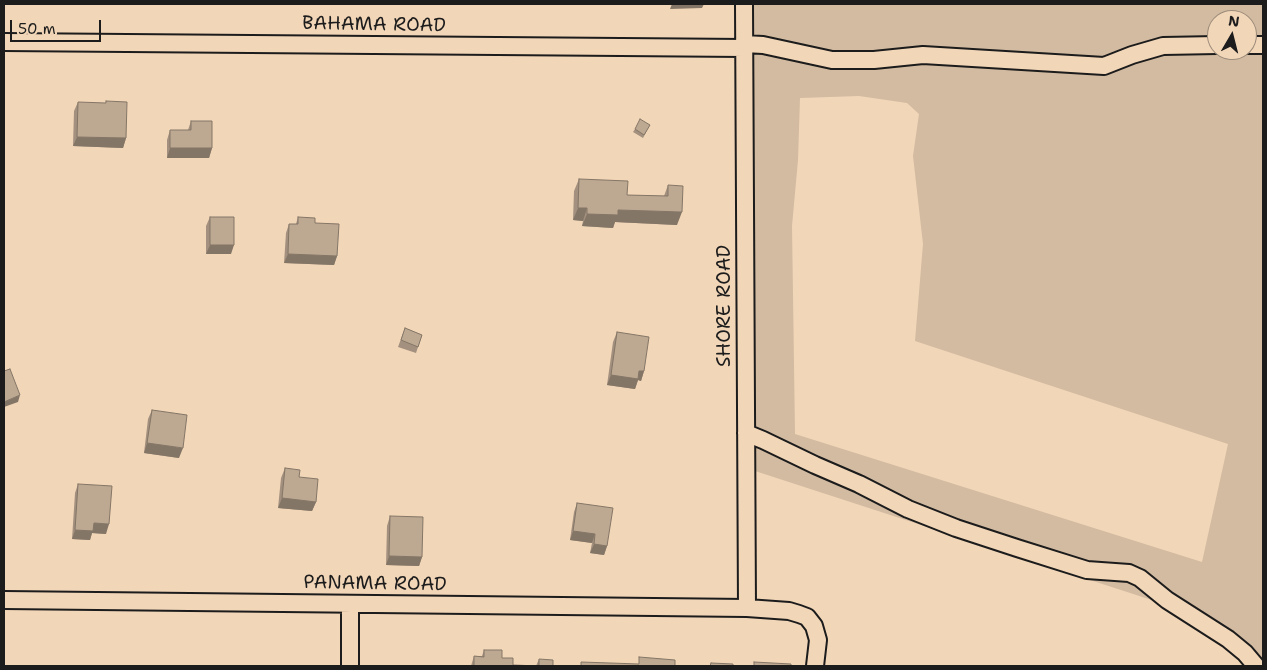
<!DOCTYPE html>
<html>
<head>
<meta charset="utf-8">
<style>
  body { margin:0 }
  #map { position:relative; width:1267px; height:670px; overflow:hidden; background:#f2d6b8; font-family:"Shantell Sans",sans-serif }
  canvas { display:block }
  .frame { position:absolute; inset:0; border:5px solid #1c1c1c; pointer-events:none }
  .north { position:absolute; left:1207px; top:10px; width:50px; height:50px; box-sizing:border-box; background:#f2d6b8; border:1px solid #9c8c7a; border-radius:50%; rotate:8deg; font-size:14px; font-weight:700; line-height:20px; text-align:center; color:#1c1c1c }
  .north::after { content:''; display:block; margin:auto; width:18px; height:22px; background:#1c1c1c; clip-path:polygon(50% 0,100% 100%,50% 72%,0 100%) }
  .scale { position:absolute; left:10px; top:20px; width:91px; height:22px; box-sizing:border-box; border:2px solid #1c1c1c; border-top:0; padding-left:6px; font-size:15px; line-height:18px; white-space:nowrap; color:#1c1c1c; -webkit-text-stroke:4px #f2d6b8; paint-order:stroke }
</style>
</head>
<body>
<div id="map">
<canvas width="1267" height="670"></canvas>
<div class="frame"></div>
<div class="north">N</div>
<div class="scale">50 m</div>
</div>
<script>
const ctx = document.querySelector('canvas').getContext('2d');
ctx.lineJoin = 'round';
function fill(path, color) {
  ctx.fillStyle = color;
  ctx.fill(path, 'evenodd');
}
function shape(rows) {
  const path = new Path2D();
  for (const r of rows) {
    path.moveTo(r[0], r[1]);
    for (let i = 2; i < r.length; i += 2) path.lineTo(r[i], r[i + 1]);
  }
  return path;
}
function stroke(path, color, width, dash) {
  ctx.strokeStyle = color;
  ctx.lineWidth = width;
  ctx.lineCap = dash ? 'butt' : 'round';
  ctx.setLineDash(dash || []);
  ctx.stroke(path);
}
function write(font, color, halo, rows, align = 'center') {
  ctx.font = font + ' "Shantell Sans",sans-serif';
  ctx.lineWidth = 4;
  ctx.setLineDash([]);
  ctx.textBaseline = 'middle';
  ctx.strokeStyle = halo;
  ctx.fillStyle = color;
  for (const [text, x, y, turn = 0] of rows) {
    ctx.save();
    ctx.translate(x, y);
    ctx.rotate((+turn || 0) * Math.PI / 180);
    ctx.textAlign = isNaN(turn) ? turn : align;
    if (halo) ctx.strokeText(text, 0, 0);
    ctx.fillText(text, 0, 0);
    ctx.restore();
  }
}
fill(shape([
  [750,4,1263,4,1263,666,1167,605,752,470],
  [1217,20,1247,20,1247,50,1217,50],
  [859,96,907,103,919,114,913,156,923,244,915,341,1228,444,1202,562,795,434,792,226,798,160,800,98]
]), '#d2bba1');
const minor = shape([
  [744,4,747,608],
  [4,42,744,48],
  [744,44,763,45,832,60,874,60,923,55,1104,66,1132,55,1163,46,1217,45],
  [1247,45,1263,45],
  [746,433,763,440,815,465,859,484,908,509,956,528,1017,548,1087,570,1129,573,1140,578,1167,600,1228,639,1245,653,1256,666],
  [4,600,747,608,789,611,799,614,807,617,814,626,818,640,815,666],
  [350,666,350,604]
]);
stroke(minor, '#1c1c1c', 20);
stroke(minor, '#f2d6b8', 16);
fill(shape([
  [78,102,126,138,123,148,73,146,74,111],
  [191,121,212,148,209,158,167,158,167,140,170,130,188,130],
  [650,125,643,138,633,132,635,129],
  [579,179,627,195,664,196,668,185,677,225,615,222,613,228,582,226,583,221,573,220,574,191],
  [210,217,231,254,206,254,206,226],
  [298,217,315,223,337,256,334,265,284,263,286,233,289,224,296,224],
  [405,328,422,335,416,353,398,347],
  [617,332,644,371,641,381,638,380,635,389,607,385,613,342],
  [152,410,179,458,144,453,148,419],
  [285,468,316,502,312,511,278,508,281,478],
  [78,484,106,534,92,533,90,540,72,539,75,493],
  [577,503,607,546,604,555,590,553,592,543,570,540,574,512],
  [390,516,422,557,419,566,386,565,387,526],
  [484,650,502,658,513,665,536,666,539,659,553,666,471,666,474,656,482,656]
]), '#a3907e');
fill(shape([
  [672,4,704,4,702,8,670,9],
  [77,137,126,138,123,148,73,146],
  [170,148,212,148,209,158,167,158],
  [578,208,587,208,583,221,573,220],
  [618,210,682,212,677,225,615,222,613,228,582,226,587,214],
  [210,245,234,245,231,254,206,254],
  [288,254,337,256,334,265,284,263],
  [639,371,644,371,641,381,638,380,635,389,607,385,611,375],
  [20,395,18,402,4,407,4,402],
  [147,443,183,448,179,458,144,453],
  [282,498,316,502,312,511,278,508],
  [94,523,109,524,106,534,92,533,90,540,72,539,75,530],
  [573,531,595,534,592,543,570,540],
  [594,544,607,546,604,555,590,553],
  [389,556,422,557,419,566,386,565]
]), '#847666');
const building = shape([
  [106,101,127,102,126,138,77,137,78,102,106,103,106,101],
  [640,119,650,125,644,135,635,129,640,119],
  [191,121,212,121,212,148,170,148,170,130,191,130,191,121],
  [579,179,628,181,627,195,668,196,668,185,683,186,682,212,618,210,618,215,587,214,587,208,578,208,579,179],
  [210,217,234,217,234,245,210,245,210,217],
  [298,217,315,218,315,223,339,224,337,256,288,254,289,224,298,224,298,217],
  [405,328,422,335,418,347,401,340,405,328],
  [617,332,649,337,644,371,639,371,638,379,611,375,617,332],
  [10,369,20,395,4,402,4,371,10,369],
  [152,410,187,415,183,448,147,443,152,410],
  [285,468,300,470,299,477,318,479,316,502,282,498,285,468],
  [78,484,112,486,109,524,94,523,93,531,75,530,78,484],
  [577,503,613,508,607,546,594,544,595,534,573,531,577,503],
  [390,516,423,517,422,557,389,556,390,516],
  [484,650,502,650,502,658,513,658,513,665,539,666,539,659,553,660,553,666,474,666,474,656,484,657,484,650],
  [639,657,675,660,675,666,581,666,581,662,639,664,639,657],
  [754,662,791,664,791,666,754,666,754,662],
  [711,663,733,664,733,666,710,666,711,663]
]);
fill(building, '#bda892');
stroke(building, '#847666', 1);
write('19px', '#1c1c1c', '#f2d6b8', [
  ["BAHAMA ROAD",374,25,1],
  ["SHORE ROAD",725,306,-90],
  ["PANAMA ROAD",375,584,1]
]);
</script>
</body>
</html>
